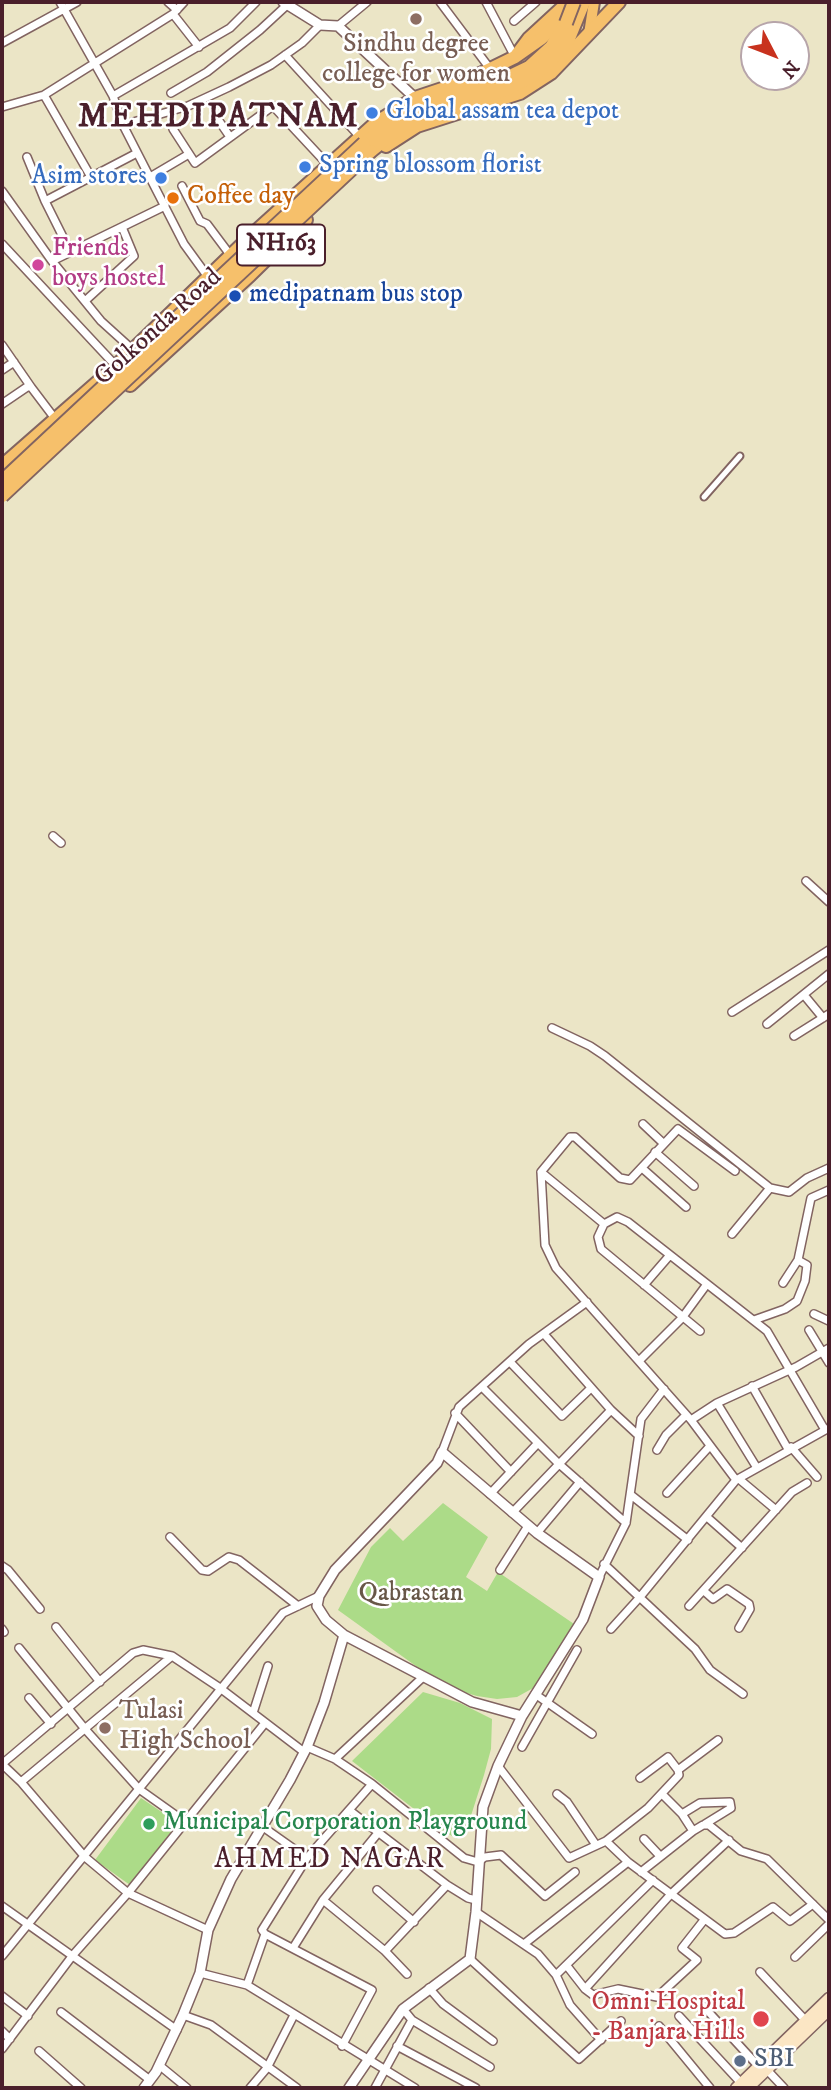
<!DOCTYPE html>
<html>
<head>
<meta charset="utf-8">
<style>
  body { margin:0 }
  #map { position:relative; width:831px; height:2090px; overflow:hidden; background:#ebe5c6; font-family:"IM FELL DW Pica",serif }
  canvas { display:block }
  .frame { position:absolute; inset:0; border:4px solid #4a1f2b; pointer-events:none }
  .north { position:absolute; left:740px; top:21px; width:70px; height:70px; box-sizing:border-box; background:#fff; border:2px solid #b7a5aa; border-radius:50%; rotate:132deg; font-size:19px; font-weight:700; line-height:28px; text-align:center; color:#4a1f2b }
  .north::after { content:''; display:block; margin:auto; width:24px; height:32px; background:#c8321e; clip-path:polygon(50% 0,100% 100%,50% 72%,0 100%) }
</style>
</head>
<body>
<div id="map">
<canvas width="831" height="2090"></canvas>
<div class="frame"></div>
<div class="north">N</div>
</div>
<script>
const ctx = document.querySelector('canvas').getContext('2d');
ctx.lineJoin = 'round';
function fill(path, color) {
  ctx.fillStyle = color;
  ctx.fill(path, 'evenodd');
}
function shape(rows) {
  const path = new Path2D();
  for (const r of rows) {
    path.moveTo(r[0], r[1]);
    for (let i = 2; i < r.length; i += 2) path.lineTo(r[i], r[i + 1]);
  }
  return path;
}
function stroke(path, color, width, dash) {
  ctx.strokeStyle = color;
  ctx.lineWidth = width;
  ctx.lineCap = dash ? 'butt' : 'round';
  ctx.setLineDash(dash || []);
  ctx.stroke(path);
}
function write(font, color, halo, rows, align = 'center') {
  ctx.font = font + ' "IM FELL DW Pica",serif';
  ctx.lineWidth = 5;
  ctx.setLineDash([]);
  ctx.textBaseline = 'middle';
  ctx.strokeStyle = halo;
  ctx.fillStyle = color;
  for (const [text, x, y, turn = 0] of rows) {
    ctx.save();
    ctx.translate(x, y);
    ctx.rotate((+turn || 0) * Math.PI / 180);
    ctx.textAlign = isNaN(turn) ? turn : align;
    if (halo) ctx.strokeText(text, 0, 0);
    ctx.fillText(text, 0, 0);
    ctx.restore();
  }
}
fill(shape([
  [443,1503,488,1537,466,1577,487,1591,498,1572,577,1626,535,1687,517,1697,497,1699,477,1696,445,1687,338,1610,371,1547,390,1528,403,1541],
  [423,1692,460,1703,492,1719,491,1749,484,1775,468,1825,457,1839,440,1829,352,1761],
  [141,1798,178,1823,130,1885,95,1860]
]), '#acdb88');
const pedestrian = shape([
  [704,497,740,456]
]);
const minor = shape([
  [60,2,113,96,123,125,184,244,208,277],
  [168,2,177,10],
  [440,2,491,70],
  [486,2,515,57],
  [173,14,199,47],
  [514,21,536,2],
  [338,26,367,2],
  [2,43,77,2],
  [285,55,359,136],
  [171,93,207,72,260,30,287,5],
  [44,95,91,177],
  [113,96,230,28,256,2],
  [2,107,44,95,173,14,184,2],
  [215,115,230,137],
  [123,125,188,106,229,87,271,65,302,43,320,25],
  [173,129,195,163,273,106,328,165],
  [27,157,45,201,70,251],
  [150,177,189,154],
  [182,186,200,221,207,224,231,256],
  [2,191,52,261,101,321,133,350],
  [45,201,137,153],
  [2,244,116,366],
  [52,261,165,206],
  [85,301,134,256,122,227],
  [2,345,31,387],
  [2,370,14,362],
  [2,404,27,387,31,387,56,420],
  [53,836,61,843],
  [806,881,829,902],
  [804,995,823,1018],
  [732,1012,829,950],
  [767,1024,829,974],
  [552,1028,590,1046,605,1056,770,1188,789,1192,807,1178,829,1168],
  [794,1036,829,1014],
  [643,1124,663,1143],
  [655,1152,694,1186],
  [642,1168,686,1207],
  [735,1171,678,1129,630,1180,620,1178,575,1137,570,1137,541,1172,545,1245,556,1268,691,1420,736,1480],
  [541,1172,604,1224],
  [732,1234,770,1188],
  [783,1283,798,1260,811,1198,829,1190],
  [644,1285,670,1255],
  [814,1314,829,1321],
  [754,1320,785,1309,797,1301,805,1281,807,1265,798,1260],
  [809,1330,829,1363],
  [700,1331,601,1249,598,1237,604,1224,617,1217,628,1222,767,1331,825,1430],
  [544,1334,611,1410,639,1436],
  [639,1361,682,1318,707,1284],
  [510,1362,562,1416,591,1388],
  [752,1386,788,1449],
  [482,1387,558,1463,626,1523],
  [717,1403,757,1468],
  [455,1413,511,1472],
  [691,1420,717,1403,796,1367,829,1348],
  [791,1447,817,1477],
  [657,1450,666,1435,686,1415],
  [442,1452,459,1407,529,1344,587,1302],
  [739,1479,776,1510],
  [667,1493,709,1447],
  [490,1494,538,1443],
  [631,1495,688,1540],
  [512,1513,611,1410],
  [707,1517,742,1548],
  [537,1533,580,1482],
  [170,1537,202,1570,208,1571,229,1557,239,1560,298,1606],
  [604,1564,695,1649,710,1670,743,1694],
  [2,1566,8,1570,40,1609],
  [500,1570,528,1526],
  [599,1577,626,1523,641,1419,664,1389],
  [704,1591,713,1599,727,1589,749,1604,750,1609,739,1628],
  [689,1606,792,1492,807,1483],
  [56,1627,100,1682],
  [2,1629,4,1632],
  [611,1629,640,1597,736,1480,829,1428],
  [19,1648,85,1729,139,1789,184,1821],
  [535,1694,592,1734],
  [29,1698,51,1724],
  [253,1713,268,1666],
  [307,1747,335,1759,372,1784,464,1858,478,1862,485,1857,501,1855,545,1896,575,1872],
  [522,1747,577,1650],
  [335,1759,422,1678],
  [2,1764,21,1782,85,1857,128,1893,208,1930],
  [2,1764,133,1653,143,1650,172,1656],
  [498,1766,569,1858,606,1841,648,1808,679,1775,678,1770,718,1740],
  [640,1778,668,1757,678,1770],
  [21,1782,172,1656,220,1688,304,1752],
  [557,1794,567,1802,596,1845],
  [662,1794,682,1814,693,1831],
  [349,1810,372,1784],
  [682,1814,700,1803,730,1802,731,1808,705,1824],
  [263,1827,307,1858],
  [644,1839,660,1856],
  [606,1841,628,1862,725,1934,734,1933,773,1907,790,1921,813,1904],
  [641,1872,693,1831,703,1825,709,1825,741,1851,767,1859,829,1920],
  [377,1890,414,1922],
  [323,1900,385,1951,407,1974],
  [2,1906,177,2030],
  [476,1912,538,1954,556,1975,570,2005,601,2040],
  [265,1934,262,1930,307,1858,349,1810,447,1885,468,1898,476,1900],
  [524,1944,628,1862],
  [293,1948,323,1900,378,1833],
  [385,1951,447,1885],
  [2,1956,283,1613,319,1596],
  [795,1957,829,1924],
  [470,1959,579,2059,621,2021],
  [567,1966,585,1989,593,1995,618,1989,657,1997,697,1960,682,1948,704,1920],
  [760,1972,806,2021],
  [200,1973,247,1985,415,2088],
  [556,1975,653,1880],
  [247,1985,265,1934,372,1990,342,2046],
  [429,1988,443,2004,493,2041],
  [585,1989,671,1894,729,1840],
  [2,1996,28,2016],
  [704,2007,760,2068],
  [403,2009,412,2020,490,2067],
  [61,2012,150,2080],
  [183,2015,211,2025,297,2088],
  [679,2016,742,2084],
  [659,2026,710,2088],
  [2,2031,10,2039],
  [397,2046,476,2088],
  [2,2049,73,1955,128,1893,265,1723],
  [39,2051,81,2088],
  [159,2065,187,2088],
  [768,2071,784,2088],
  [250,2088,267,2068,294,2015],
  [375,2088,412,2020]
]);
const tertiary = shape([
  [283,2,320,25,338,26,415,98],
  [344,1635,472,1702,522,1716],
  [144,2088,156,2072,183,2015,200,1973,208,1930,231,1879,290,1780,307,1747,324,1703,344,1635,326,1620,317,1606,319,1596,335,1570,437,1463,442,1452,537,1533,599,1577,583,1619,522,1716,498,1766,483,1807,476,1912,470,1959,403,2009,349,2088]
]);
const secondary = shape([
  [736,2088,829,1998],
  [748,2088,829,2010]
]);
const primary = shape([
  [589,34,594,2],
  [516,54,528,38,567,2]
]);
const trunk = shape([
  [386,146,417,126,520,93,551,73,619,2],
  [130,385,250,275,306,220],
  [2,466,116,366,254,233,377,122,415,98,466,81,515,57,542,38,572,8]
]);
const motorway = shape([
  [364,143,395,119,416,109,502,80,529,67,551,47,566,23],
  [371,151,401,127,420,117,506,90,535,75,547,65,568,41,584,2]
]);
stroke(pedestrian, '#826461', 9);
stroke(minor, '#826461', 10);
stroke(tertiary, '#826461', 12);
stroke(secondary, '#826461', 13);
stroke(primary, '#826461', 14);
stroke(trunk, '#826461', 16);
stroke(motorway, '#826461', 16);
stroke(pedestrian, '#fff', 5);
stroke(minor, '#fff', 7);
stroke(tertiary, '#fff', 9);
stroke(secondary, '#fbe6c4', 10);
stroke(primary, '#f6c06b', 10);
stroke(trunk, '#f6c06b', 12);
stroke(motorway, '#f6c06b', 12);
const motorwayBridge = shape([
  [566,23,574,2],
  [2,481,364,143],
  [2,496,371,151]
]);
stroke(motorwayBridge, '#826461', 16, []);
stroke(motorwayBridge, '#f6c06b', 12);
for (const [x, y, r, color] of [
  [416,19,7,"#8d6e63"],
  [372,113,7,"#3f7fe0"],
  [305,167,7,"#3f7fe0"],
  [161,178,7,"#3f7fe0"],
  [173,198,7,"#e8710a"],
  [38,265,7,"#d1479c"],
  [235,296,7,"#1a4fb4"],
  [105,1728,7,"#8d6e63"],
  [149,1824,7,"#2e9e5b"],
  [761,2019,9,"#e0444e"],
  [740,2061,7,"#5c6f8a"]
]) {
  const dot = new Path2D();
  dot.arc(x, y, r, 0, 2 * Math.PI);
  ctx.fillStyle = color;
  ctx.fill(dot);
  stroke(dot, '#fff', 2.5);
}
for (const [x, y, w] of [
  [281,245,88]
]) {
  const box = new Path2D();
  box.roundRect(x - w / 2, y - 20.5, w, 41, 5);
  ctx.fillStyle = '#fff';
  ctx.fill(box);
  stroke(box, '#4a1f2b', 2);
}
write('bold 24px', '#4a1f2b', null, [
  ["NH163",281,245]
]);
write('26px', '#785e54', '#fff', [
  ["Sindhu degree",416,46],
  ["college for women",416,76],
  ["Tulasi",119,1713,"left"],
  ["High School",119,1743,"left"]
]);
write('26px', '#366cbe', '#fff', [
  ["Global assam tea depot",386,113],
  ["Spring blossom florist",319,167],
  ["Asim stores",147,178,"right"]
], 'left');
write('26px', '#c56008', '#fff', [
  ["Coffee day",187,198]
], 'left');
write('26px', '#b23c85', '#fff', [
  ["Friends",52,250],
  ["boys hostel",52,280]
], 'left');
write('26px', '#164399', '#fff', [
  ["medipatnam bus stop",249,296]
], 'left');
write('26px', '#4a1f2b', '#fff', [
  ["Golkonda Road",159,328,-42]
]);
write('26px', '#675747', '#fff', [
  ["Qabrastan",411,1595]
]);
write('26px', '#27864d', '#fff', [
  ["Municipal Corporation Playground",163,1824]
], 'left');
write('26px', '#be3a42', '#fff', [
  ["Omni Hospital",745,2004],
  ["- Banjara Hills",745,2034]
], 'right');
write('26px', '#4e5e75', '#fff', [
  ["SBI",754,2061]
], 'left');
ctx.letterSpacing = '2px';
write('28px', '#4a1f2b', '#fff', [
  ["AHMED NAGAR",330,1861]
]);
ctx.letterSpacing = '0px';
ctx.letterSpacing = '2px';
write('bold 33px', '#4a1f2b', '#fff', [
  ["MEHDIPATNAM",219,119]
]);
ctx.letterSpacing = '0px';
</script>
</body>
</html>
